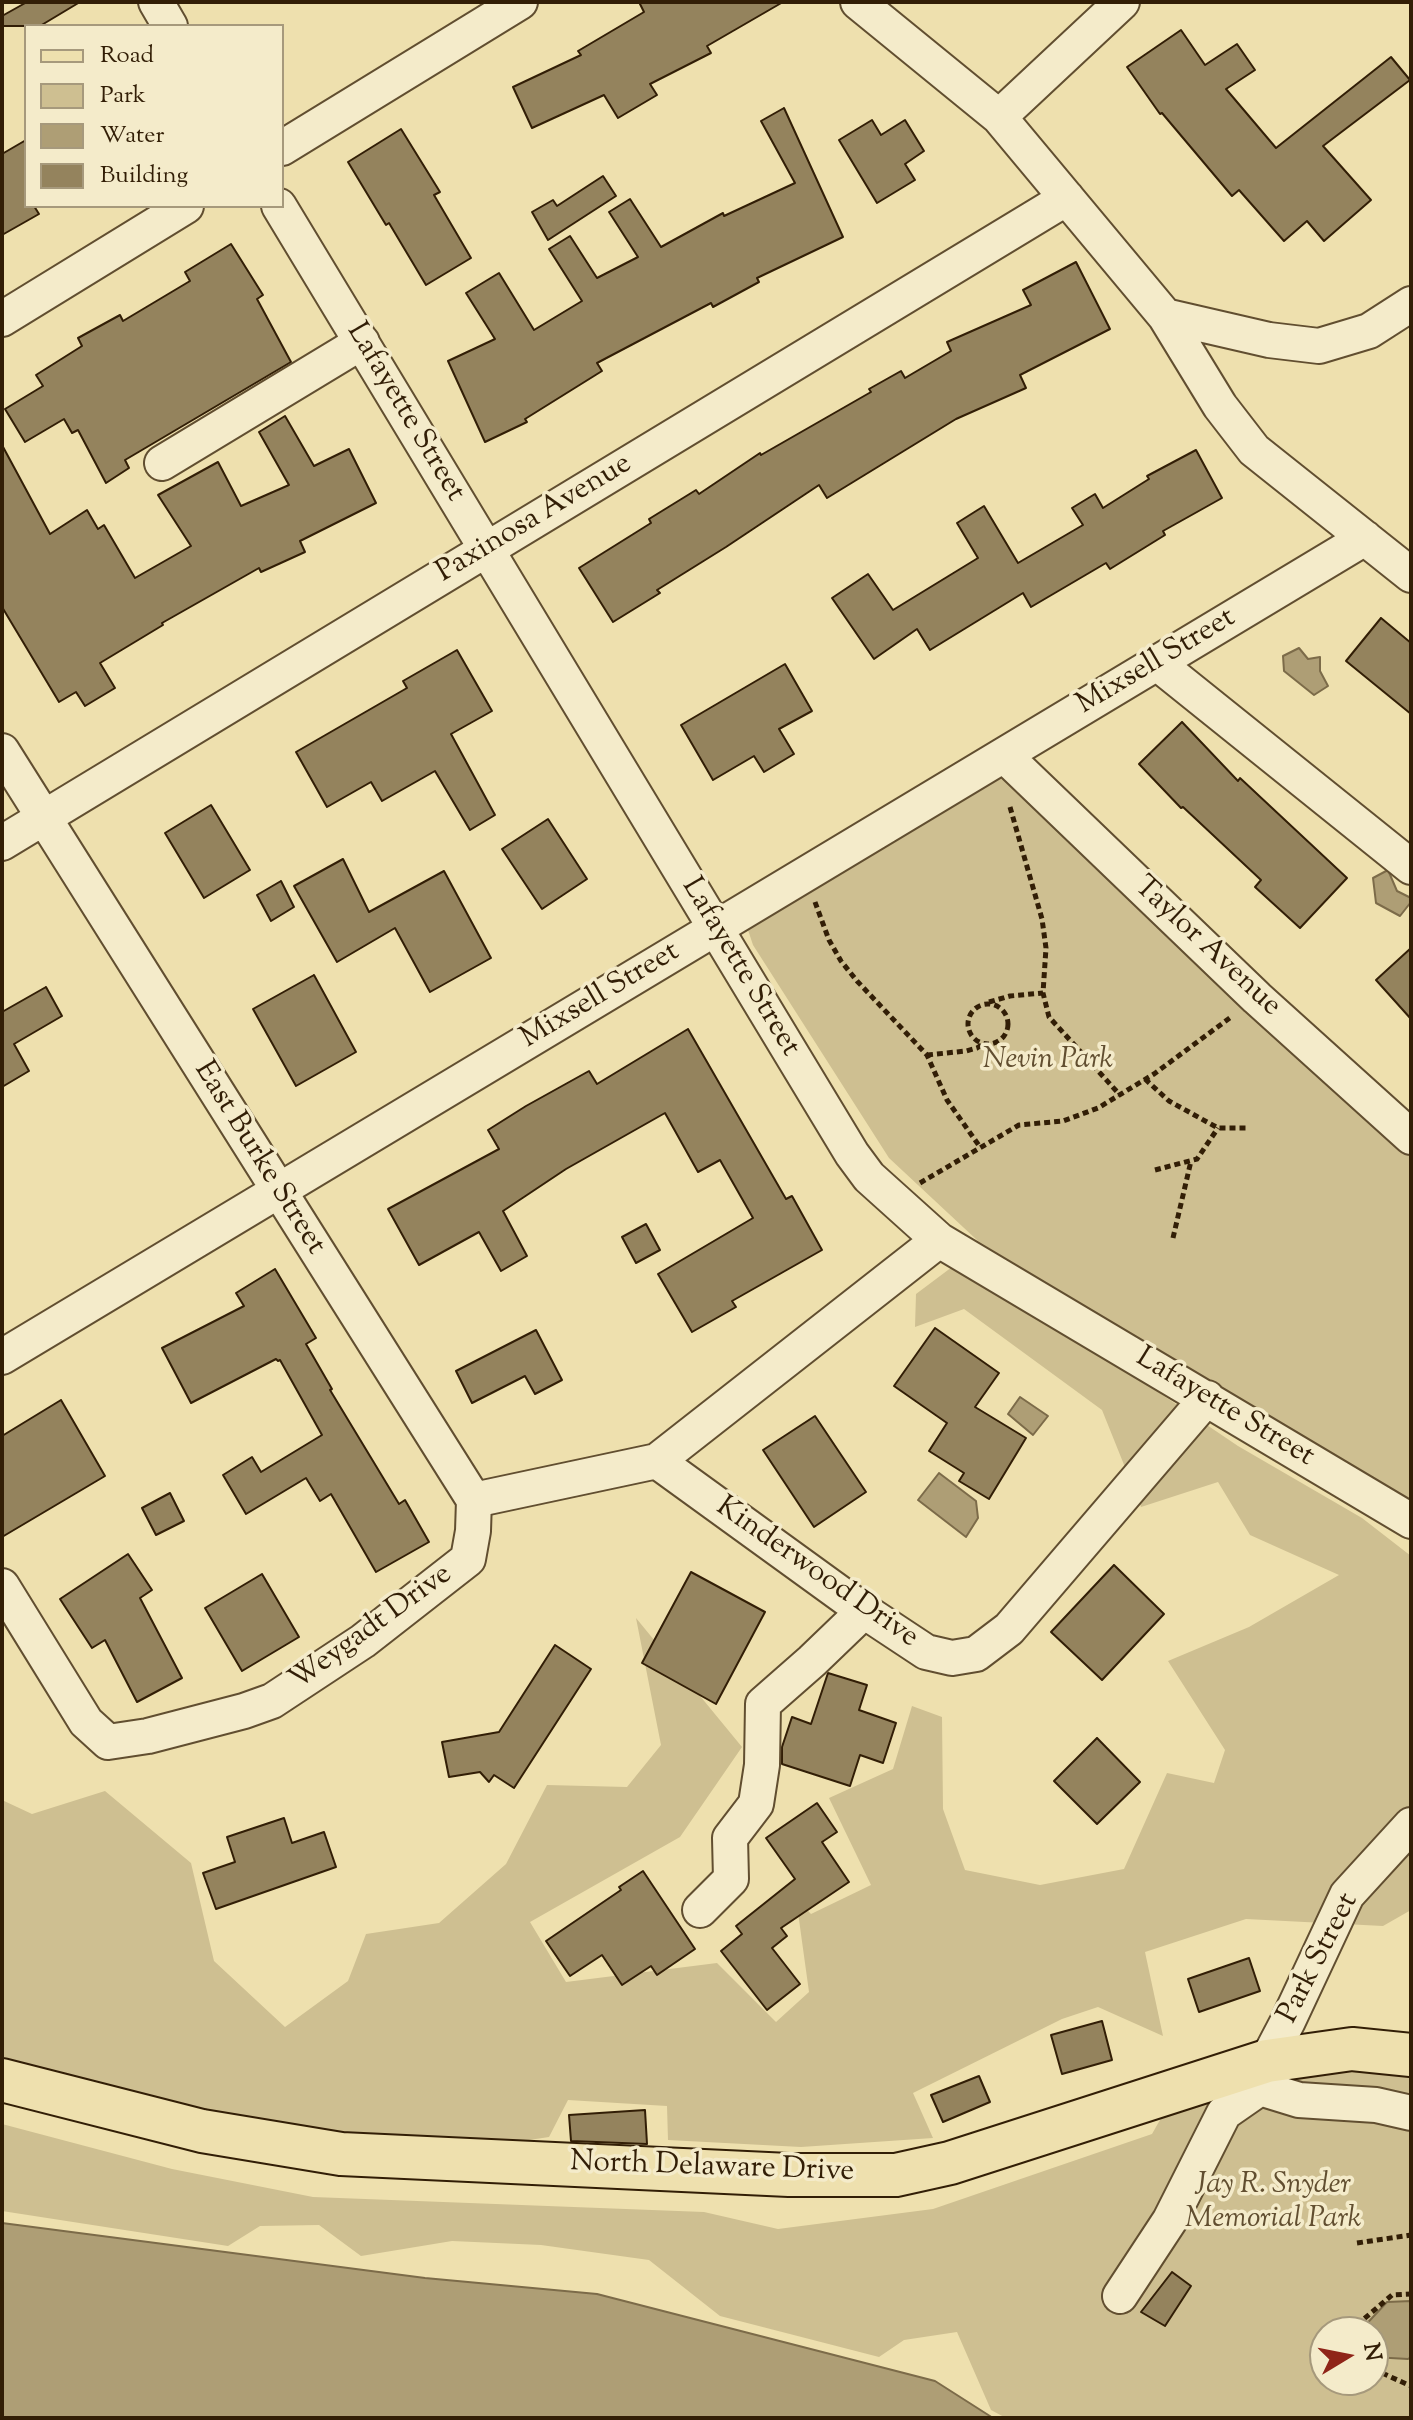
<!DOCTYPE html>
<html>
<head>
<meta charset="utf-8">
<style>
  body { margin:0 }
  #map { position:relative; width:1413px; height:2420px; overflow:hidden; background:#eee0ae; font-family:"Sorts Mill Goudy",serif }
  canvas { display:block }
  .frame { position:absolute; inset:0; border:4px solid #321e06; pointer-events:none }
  .legend { position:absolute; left:24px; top:24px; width:260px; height:184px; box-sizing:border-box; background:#f4ebca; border:2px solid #a6997c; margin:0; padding:10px 14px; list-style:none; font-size:24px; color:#321e06 }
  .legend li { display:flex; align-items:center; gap:16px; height:40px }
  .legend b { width:40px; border:2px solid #a6997c }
  .north { position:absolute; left:1309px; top:2316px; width:80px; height:80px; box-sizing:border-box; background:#f4ebca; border:2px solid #a6997c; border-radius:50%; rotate:80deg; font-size:22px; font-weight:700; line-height:32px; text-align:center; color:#321e06 }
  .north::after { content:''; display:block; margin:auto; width:28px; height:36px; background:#8f2418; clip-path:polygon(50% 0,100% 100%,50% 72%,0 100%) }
</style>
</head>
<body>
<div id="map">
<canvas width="1413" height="2420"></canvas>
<div class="frame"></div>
<ul class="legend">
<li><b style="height:10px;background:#eee0ae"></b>Road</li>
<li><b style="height:22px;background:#cebf91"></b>Park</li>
<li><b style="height:22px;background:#ae9e75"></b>Water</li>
<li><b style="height:22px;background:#94835d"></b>Building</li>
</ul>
<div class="north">N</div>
</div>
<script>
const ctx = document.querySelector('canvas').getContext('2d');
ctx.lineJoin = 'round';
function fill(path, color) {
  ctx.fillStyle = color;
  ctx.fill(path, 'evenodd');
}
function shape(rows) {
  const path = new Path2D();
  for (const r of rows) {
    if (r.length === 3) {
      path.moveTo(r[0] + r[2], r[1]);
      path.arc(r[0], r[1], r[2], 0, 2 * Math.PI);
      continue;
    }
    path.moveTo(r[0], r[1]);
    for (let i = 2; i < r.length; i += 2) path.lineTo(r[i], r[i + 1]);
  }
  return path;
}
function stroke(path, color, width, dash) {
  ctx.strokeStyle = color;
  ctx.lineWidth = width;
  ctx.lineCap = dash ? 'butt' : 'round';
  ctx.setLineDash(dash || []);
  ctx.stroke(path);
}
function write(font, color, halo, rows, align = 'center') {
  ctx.font = font + ' "Sorts Mill Goudy",serif';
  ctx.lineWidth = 7;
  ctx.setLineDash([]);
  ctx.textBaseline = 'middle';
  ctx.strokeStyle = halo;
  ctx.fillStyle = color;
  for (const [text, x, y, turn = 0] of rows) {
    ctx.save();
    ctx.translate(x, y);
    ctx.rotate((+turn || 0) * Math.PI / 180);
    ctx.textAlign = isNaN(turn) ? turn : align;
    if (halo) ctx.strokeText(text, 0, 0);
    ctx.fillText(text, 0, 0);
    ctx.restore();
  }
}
fill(shape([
  [1001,774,1411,1153,1411,1504,1148,1348,978,1241,889,1158,753,945,748,930],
  [952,1267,1047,1317,1238,1446,1362,1518,1411,1556,1411,1910,1383,1926,1246,1919,1145,1952,1163,2036,1098,2007,1062,2019,913,2093,933,2138,801,2147,668,2140,667,2106,568,2100,549,2137,476,2148,237,2124,2,2058,2,1800,32,1814,105,1791,191,1863,214,1961,285,2027,348,1981,366,1934,439,1923,506,1864,547,1785,627,1787,661,1745,636,1618,742,1747,680,1837,530,1922,566,1982,717,1963,776,2022,809,1992,796,1898,811,1914,871,1885,829,1798,893,1769,912,1706,942,1717,943,1809,965,1870,1040,1885,1124,1869,1167,1773,1214,1783,1225,1750,1168,1661,1249,1627,1339,1575,1250,1535,1218,1482,1141,1507,1102,1410,964,1309,915,1327,916,1294],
  [1411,2055,1411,2418,1006,2418,991,2410,957,2332,904,2340,879,2357,720,2316,649,2260,541,2245,452,2241,361,2256,319,2225,260,2226,228,2246,2,2211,2,2124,172,2169,313,2197,704,2212,778,2229,933,2209,1152,2134,1178,2088],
  [1325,2332,1373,2332,1373,2380,1325,2380]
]), '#cebf91');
const water = shape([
  [1299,648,1308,659,1320,657,1320,671,1328,686,1314,695,1284,671,1283,656,1299,648],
  [1388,870,1397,891,1411,898,1411,902,1400,916,1376,903,1373,878,1388,870],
  [1020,1397,1048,1416,1033,1435,1008,1414,1020,1397],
  [939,1473,976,1501,978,1518,966,1537,918,1500,939,1473],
  [2,2223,425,2278,597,2294,935,2381,993,2418,2,2418,2,2223],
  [1411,2301,1411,2357,1408,2359,1373,2357,1373,2332,1359,2332,1387,2302,1411,2301]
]);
fill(water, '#ae9e75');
stroke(water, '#7c6b49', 2);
const building = shape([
  [27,2,80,2,40,26,2,26,2,16,27,2],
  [639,2,783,2,707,46,711,53,650,84,657,95,618,118,604,95,532,128,513,87,581,55,578,51,644,12,639,2],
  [1181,30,1205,65,1237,44,1255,70,1226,89,1276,148,1391,57,1410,80,1323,146,1371,200,1324,241,1307,221,1284,241,1239,190,1232,196,1162,113,1160,114,1127,67,1181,30],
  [784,108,843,237,757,278,759,282,713,307,711,303,597,363,602,371,525,419,527,422,485,442,448,361,495,339,466,293,499,273,534,330,582,301,549,249,570,236,597,278,638,257,609,212,630,199,661,247,723,213,724,216,795,183,761,121,784,108],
  [872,120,881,135,905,120,924,151,905,164,915,180,877,203,839,140,872,120],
  [401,129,440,192,434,195,471,258,426,285,389,223,386,225,348,162,401,129],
  [26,140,26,206,34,206,39,214,2,235,2,154,26,140],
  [603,176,616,196,548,240,532,212,553,200,557,206,603,176],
  [231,244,263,295,257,299,291,362,125,460,129,468,106,483,78,430,72,433,64,419,25,442,5,409,43,386,36,375,82,346,78,338,120,315,123,321,190,281,185,272,231,244],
  [1076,262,1110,329,1020,375,1026,388,956,419,827,498,819,485,726,547,657,590,660,593,613,622,579,568,651,523,649,519,696,490,699,494,760,453,761,455,871,392,869,389,901,371,905,378,951,351,947,342,1031,305,1023,290,1076,262],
  [285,416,314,466,349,449,376,503,300,541,305,552,261,572,259,568,162,623,163,625,100,663,115,688,85,706,76,692,59,702,2,607,2,445,50,534,87,510,98,529,104,525,135,578,191,546,158,495,218,462,241,506,289,485,259,432,285,416],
  [1196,450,1222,498,1163,531,1165,535,1110,569,1106,563,1031,607,1023,593,930,650,917,629,874,659,832,598,868,574,893,610,978,558,957,523,984,506,1018,563,1083,525,1072,508,1095,494,1103,508,1149,479,1147,476,1196,450],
  [1381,618,1411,643,1411,714,1346,661,1381,618],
  [457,650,492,711,451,734,495,815,470,830,435,771,382,801,371,782,327,807,296,752,407,688,403,681,457,650],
  [785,664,812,711,779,729,794,754,764,772,754,756,713,780,681,725,785,664],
  [1182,722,1238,781,1240,778,1347,878,1300,928,1255,887,1261,880,1183,807,1181,808,1139,764,1182,722],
  [211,805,250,870,204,898,165,833,211,805],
  [548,819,587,879,542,909,502,849,548,819],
  [343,859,369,912,444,871,491,958,430,992,395,928,337,962,294,886,343,859],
  [281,881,294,907,271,921,257,895,281,881],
  [1411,948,1411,1019,1376,980,1411,948],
  [314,975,356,1052,296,1086,253,1009,314,975],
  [46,987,62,1016,14,1044,29,1071,2,1087,2,1012,46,987],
  [688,1029,786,1199,792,1196,822,1250,732,1301,736,1307,692,1332,658,1274,753,1218,720,1160,698,1172,665,1113,566,1169,503,1211,527,1256,501,1271,479,1232,419,1265,388,1209,499,1149,488,1130,526,1106,589,1071,597,1084,688,1029],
  [646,1224,660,1250,636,1263,622,1237,646,1224],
  [275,1269,316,1338,306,1344,332,1389,330,1390,399,1504,405,1500,429,1542,376,1572,331,1494,320,1501,306,1478,246,1514,223,1475,252,1457,261,1472,322,1435,280,1360,278,1361,276,1359,191,1403,162,1348,244,1306,236,1293,275,1269],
  [935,1328,999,1373,975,1407,1026,1438,989,1499,959,1481,964,1473,929,1451,947,1423,894,1386,935,1328],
  [536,1330,562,1380,535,1394,525,1376,472,1403,456,1371,536,1330],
  [61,1400,105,1476,2,1537,2,1436,61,1400],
  [815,1416,866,1492,814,1527,763,1450,815,1416],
  [170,1493,184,1521,156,1535,142,1508,170,1493],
  [128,1554,152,1590,140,1598,182,1678,137,1702,105,1640,92,1648,60,1599,128,1554],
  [1114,1565,1164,1614,1102,1680,1051,1632,1114,1565],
  [691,1572,765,1612,716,1704,642,1663,691,1572],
  [262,1574,299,1637,242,1671,205,1608,262,1574],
  [555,1645,591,1669,514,1788,494,1775,489,1782,480,1772,449,1777,442,1742,499,1732,555,1645],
  [828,1673,867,1685,859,1710,896,1723,883,1763,860,1755,850,1786,782,1764,782,1747,792,1717,811,1724,828,1673],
  [1097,1738,1140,1782,1097,1824,1054,1781,1097,1738],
  [817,1803,837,1832,822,1842,849,1882,781,1928,787,1936,772,1948,800,1984,767,2010,721,1951,742,1934,736,1926,795,1879,766,1838,817,1803],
  [284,1818,292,1843,324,1832,336,1867,216,1909,203,1873,235,1862,227,1837,284,1818],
  [643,1871,695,1949,657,1975,651,1966,622,1985,602,1955,570,1976,546,1941,621,1890,619,1887,643,1871],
  [1249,1958,1260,1991,1199,2012,1188,1979,1249,1958],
  [1102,2021,1112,2060,1062,2074,1051,2035,1102,2021],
  [979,2076,990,2102,943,2122,931,2095,979,2076],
  [645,2110,647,2144,571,2141,569,2115,645,2110],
  [1172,2272,1191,2286,1165,2326,1141,2312,1172,2272]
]);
fill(building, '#94835d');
stroke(building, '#321e06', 2);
const minor = shape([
  [156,2,170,26],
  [858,2,999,117,1165,316,1220,406,1254,450,1411,575],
  [999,117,1122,2],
  [282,148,520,2],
  [279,206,852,1154,869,1177,939,1240,1411,1521],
  [1165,316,1269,340,1319,346,1369,331,1411,304],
  [2,319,186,206],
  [162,463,362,342],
  [1157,663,1411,867],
  [2,751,474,1500],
  [1004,755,1257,998,1411,1137],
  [2,843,1067,198],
  [2,1357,1365,538],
  [657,1461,864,1611,926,1652,952,1658,976,1654,1009,1629,1207,1398],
  [474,1500,657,1461,939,1240],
  [2,1586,86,1722,108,1742,148,1736,244,1711,272,1701,363,1641,468,1559,473,1531,474,1500],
  [700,1910,731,1879,730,1838,756,1804,762,1765,763,1704,812,1661,864,1611],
  [1260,2088,1299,2100,1376,2105,1411,2113],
  [1120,2296,1170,2220,1224,2113,1260,2088,1267,2061,1288,2021,1347,1895,1411,1825]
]);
const major = shape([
  [2,2080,202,2131,341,2154,789,2175,896,2175,950,2163,1267,2061,1352,2049,1411,2055]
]);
stroke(minor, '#614e30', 38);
stroke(major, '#321e06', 46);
stroke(shape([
  [1010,807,1042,919,1046,948,1043,993,1049,1017,1120,1095],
  [815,902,829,940,841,961,857,981,927,1055,947,1100,980,1147],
  [989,1002,1010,996,1043,993],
  [988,1024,20],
  [927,1055,966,1051,977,1048,983,1044],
  [1145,1079,1169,1101,1218,1128,1246,1128],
  [1155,1170,1197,1159,1218,1128],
  [920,1183,1019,1125,1063,1121,1098,1108,1154,1074,1231,1017],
  [1173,1238,1191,1161],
  [1357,2243,1411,2235],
  [1352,2332,1351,2330,1392,2295,1411,2294],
  [1373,2369,1411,2386]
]), '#321e06', 5, [6, 4]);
stroke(minor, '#f4ebca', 34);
stroke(major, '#eee0ae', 42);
write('30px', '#321e06', '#f4ebca', [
  ["Lafayette Street",404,413,59],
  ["Paxinosa Avenue",535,520,-31],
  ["Mixsell Street",1157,663,-31],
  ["Taylor Avenue",1206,948,43],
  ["Lafayette Street",739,968,59],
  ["Mixsell Street",601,997,-31],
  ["East Burke Street",258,1159,58],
  ["Lafayette Street",1224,1409,31],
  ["Kinderwood Drive",816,1574,35],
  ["Weygadt Drive",372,1629,-36],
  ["Park Street",1320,1959,-63],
  ["North Delaware Drive",712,2169,2]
]);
write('italic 30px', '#614e30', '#f4ebca', [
  ["Nevin Park",1048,1062],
  ["Jay R. Snyder",1273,2187],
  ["Memorial Park",1273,2221]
]);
</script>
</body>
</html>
